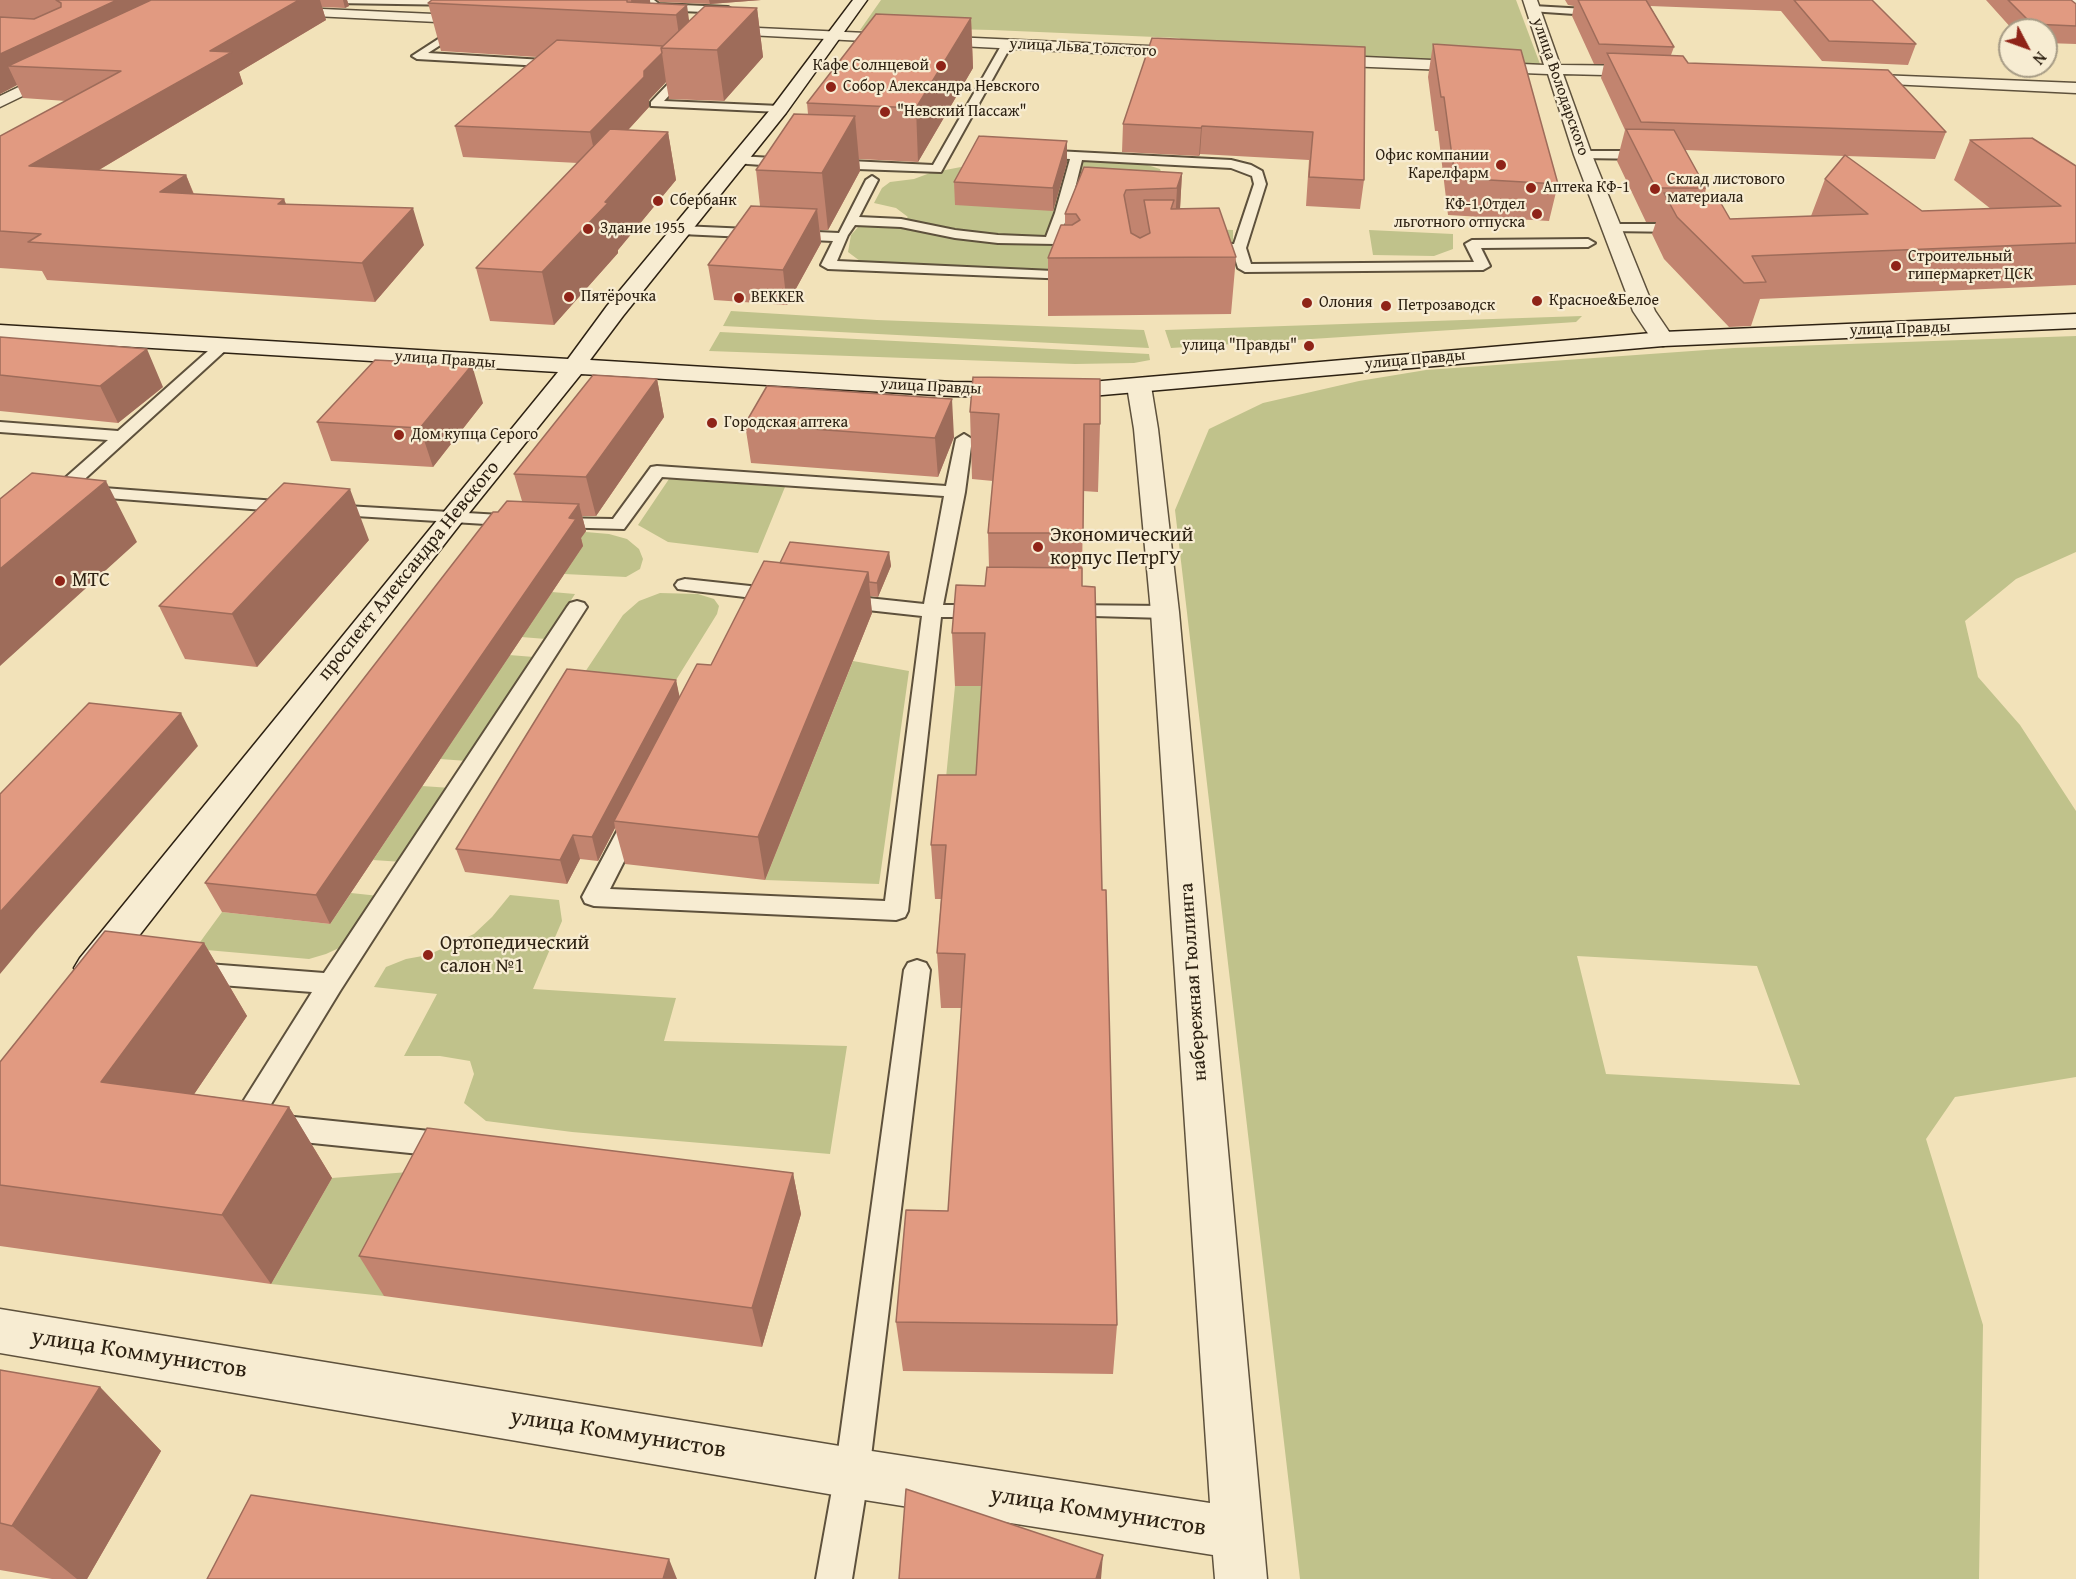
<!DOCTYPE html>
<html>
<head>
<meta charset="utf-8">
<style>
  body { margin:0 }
  #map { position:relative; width:2076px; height:1579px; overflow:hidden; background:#f2e2b9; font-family:"Gentium Book Plus",serif }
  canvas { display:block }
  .north { position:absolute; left:1998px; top:18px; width:60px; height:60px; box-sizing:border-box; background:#f7ecd2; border:2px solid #a69b85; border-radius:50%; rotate:131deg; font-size:16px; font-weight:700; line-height:24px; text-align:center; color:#2d2112 }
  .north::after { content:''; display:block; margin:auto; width:21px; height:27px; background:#8f2418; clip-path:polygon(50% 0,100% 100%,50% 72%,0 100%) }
</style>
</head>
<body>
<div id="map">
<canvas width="2076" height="1579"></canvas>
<div class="north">N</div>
</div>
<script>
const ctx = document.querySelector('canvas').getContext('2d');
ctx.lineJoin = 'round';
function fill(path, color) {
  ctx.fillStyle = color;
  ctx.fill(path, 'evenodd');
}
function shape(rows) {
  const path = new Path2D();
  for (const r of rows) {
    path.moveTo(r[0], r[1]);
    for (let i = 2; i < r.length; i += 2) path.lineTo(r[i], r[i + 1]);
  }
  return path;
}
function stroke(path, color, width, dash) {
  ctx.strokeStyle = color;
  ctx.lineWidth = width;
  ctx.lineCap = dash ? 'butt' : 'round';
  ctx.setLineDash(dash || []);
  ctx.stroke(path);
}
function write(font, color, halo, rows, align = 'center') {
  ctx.font = font + ' "Gentium Book Plus",serif';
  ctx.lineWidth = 4.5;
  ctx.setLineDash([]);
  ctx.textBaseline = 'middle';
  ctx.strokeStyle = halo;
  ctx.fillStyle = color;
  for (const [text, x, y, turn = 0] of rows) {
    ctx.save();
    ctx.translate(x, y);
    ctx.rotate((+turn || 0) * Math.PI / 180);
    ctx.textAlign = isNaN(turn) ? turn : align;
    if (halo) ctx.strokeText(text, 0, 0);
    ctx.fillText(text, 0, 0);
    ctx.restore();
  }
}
fill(shape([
  [881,0,1516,0,1540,64,1531,65,1196,47,1179,38,992,30,906,28,866,32,860,30],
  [996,155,1138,162,1160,169,1183,228,1233,230,1233,243,1130,245,1123,248,1124,263,1056,271,860,261,848,252,851,235,860,225,894,228,908,217,896,208,874,203,882,188,890,182,914,179,930,173,966,166],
  [1369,230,1453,234,1453,249,1434,256,1373,255],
  [731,311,877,320,1144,330,1149,348,723,326],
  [1582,316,1576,322,1561,323,1171,348,1165,330],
  [720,332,1149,354,1150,360,1134,363,1075,364,709,351],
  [2076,336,2076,552,2016,579,1965,621,1978,677,2020,725,2076,811,2076,1077,1955,1097,1926,1139,1983,1325,1979,1579,1300,1579,1175,510,1209,429,1263,403,1359,381,1426,370,1734,348],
  [1577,956,1757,966,1800,1085,1606,1074],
  [669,479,785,487,758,553,668,542,638,525],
  [551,529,609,534,627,539,639,549,643,559,640,569,626,577,564,574,582,546],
  [552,592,575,594,546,639,521,637],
  [660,593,698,594,714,599,719,606,717,614,663,701,581,678,623,615,639,601],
  [509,655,534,657,467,761,440,759],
  [853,661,909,671,879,884,765,880],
  [955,686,987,686,978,830,941,829],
  [422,786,451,788,403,862,373,860],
  [351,893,379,896,351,939,339,948,326,954,309,959,195,949,222,912,330,924],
  [510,895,559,900,562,921,533,989,676,998,664,1041,847,1046,830,1154,572,1132,486,1121,464,1103,474,1074,470,1061,440,1056,404,1056,437,994,374,987,386,967,406,959,428,955,474,934,492,917],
  [447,1169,384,1296,271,1284,332,1178]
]), '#c0c28b');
const lane = shape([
  [329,0,464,0,466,2,461,5,334,3,329,0],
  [643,0,654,0,659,4,728,7,733,10,728,13,657,10,643,0],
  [1533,6,1604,10,1609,13,1604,16,1530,11,1530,7,1533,6],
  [463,23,467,24,467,28,428,53,560,61,565,64,560,67,417,59,412,56,463,23],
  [1007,41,1012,44,941,172,829,168,823,164,829,160,933,165,1002,44,1007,41],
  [689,65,694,68,664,101,780,106,786,109,780,112,651,106,651,102,685,66,689,65],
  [1036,150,1231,160,1251,165,1262,171,1266,184,1246,248,1251,264,1474,262,1465,244,1472,240,1588,239,1595,243,1588,247,1481,248,1490,266,1483,270,1245,272,1238,268,1233,252,1202,252,1195,248,1202,244,1234,244,1254,184,1252,176,1231,168,1082,160,1069,213,1056,244,998,243,955,238,901,227,855,225,848,235,837,261,1075,272,1077,275,1070,279,828,269,821,265,833,241,681,234,674,230,681,226,839,233,866,180,872,176,878,180,859,217,901,219,955,230,998,235,1046,237,1055,213,1070,159,1032,157,1032,151,1036,150],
  [1583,151,1650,151,1656,155,1650,159,1579,158,1579,152,1583,151],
  [738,156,790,159,796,163,790,167,734,163,732,160,738,156],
  [1612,224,1683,224,1690,228,1683,232,1607,231,1605,228,1607,225,1612,224],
  [222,341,230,346,227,349,77,486,290,502,296,503,299,507,296,511,290,512,56,494,53,490,56,486,108,440,0,432,0,422,118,431,217,343,222,341],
  [964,434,972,439,965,492,943,605,984,605,991,607,994,611,991,615,984,617,941,617,908,911,905,917,896,920,594,906,585,903,582,897,623,820,626,814,634,812,642,814,645,820,610,889,885,901,922,616,840,607,833,605,830,601,833,597,840,595,924,604,944,496,662,477,624,529,554,527,548,526,545,522,548,518,613,519,651,467,657,466,946,486,956,439,964,434],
  [329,505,518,516,524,517,527,521,524,525,518,526,323,514,320,510,323,506,329,505],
  [685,579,778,589,785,591,788,595,785,599,778,601,678,589,675,585,678,581,685,579],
  [577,601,584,603,587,607,340,991,265,1114,449,1133,459,1136,463,1145,459,1154,449,1157,244,1136,234,1132,230,1124,234,1116,312,992,195,983,186,980,182,973,186,966,195,963,324,973,567,607,570,603,577,601],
  [1065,605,1165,606,1172,608,1175,612,1172,616,1165,618,1058,615,1055,611,1058,607,1065,605],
  [917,960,926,963,930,970,869,1473,852,1579,816,1579,835,1473,904,970,908,963,917,960]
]);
const street = shape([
  [1523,0,1537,0,1560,65,1647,66,1655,71,1647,76,1563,74,1592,155,1655,311,1674,339,1671,344,1663,346,1655,344,1633,311,1574,155,1548,74,1320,65,1312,60,1320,55,1544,65,1523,0],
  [2064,0,2076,0,2076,8,2071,7,2064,0],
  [278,7,478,16,485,20,478,24,273,14,271,11,278,7],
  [715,26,1191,48,1199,53,1191,58,710,33,708,30,715,26],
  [60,67,68,72,66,75,0,107,0,96,60,67],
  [1854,74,2076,83,2076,93,1848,82,1846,79,1854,74],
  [1139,379,1147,381,1151,386,1158,429,1179,612,1267,1579,1215,1579,1213,1555,852,1498,0,1353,0,1309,852,1448,1210,1503,1151,612,1134,429,1127,386,1131,381,1139,379]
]);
const secondary = shape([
  [853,0,867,0,786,113,623,316,590,360,953,382,1068,384,1663,332,2076,314,2076,328,1663,346,1068,398,953,396,581,374,461,523,106,978,93,982,80,978,74,968,80,958,558,372,0,339,0,325,568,359,607,306,774,105,853,0]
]);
stroke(lane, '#5e513c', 4);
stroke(street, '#5e513c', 3);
stroke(secondary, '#2d2112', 3);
fill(lane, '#f7ecd2');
fill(street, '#f7ecd2');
fill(secondary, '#f7ecd2');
fill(shape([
  [0,0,347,0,349,6,345,8,322,7,326,20,239,72,243,84,99,170,186,175,194,194,284,199,286,204,424,245,375,302,47,280,42,271,0,268,0,136,66,101,23,98,17,85,0,94],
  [432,0,650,0,650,3,689,21,757,8,763,57,724,101,669,99,666,82,649,100,649,107,628,130,668,132,676,180,618,250,618,253,554,325,490,321,476,268,578,163,463,157,455,126,537,57,441,51,428,3],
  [657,0,761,0,710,4,660,2],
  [1565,0,1872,0,1916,44,1908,65,1822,61,1781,11,1650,6,1674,47,1671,55,1688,63,1946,132,1935,159,1846,156,1922,211,1991,209,1954,180,1970,140,2076,166,2076,285,1760,299,1751,326,1729,327,1664,259,1652,234,1656,222,1646,222,1617,161,1625,130,1601,78,1604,64,1594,64,1572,16,1574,6,1568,5],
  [1685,150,1844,156,1825,179,1811,216,1730,219,1705,193,1706,188],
  [1986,0,2071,0,2076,4,2076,44,2046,43,2046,30,2013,30],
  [971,18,973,68,918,162,859,159,860,171,828,230,820,230,821,243,787,305,714,300,708,265,760,206,756,170,808,114,807,103],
  [1433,44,1558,184,1549,221,1448,215,1438,131,1435,131,1428,77],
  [1365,47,1364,180,1360,209,1306,206,1309,160,1200,154,1199,156,1122,152,1123,124],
  [1067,163,1053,211,955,205,954,182],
  [1084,167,1182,173,1180,209,1236,257,1231,314,1048,316,1048,258,1065,225,1065,214],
  [0,337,163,387,118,423,0,411],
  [973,377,1100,424,1098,492,1083,491,1082,586,1102,890,1117,1325,1113,1374,903,1371,896,1322,948,1211,962,1008,941,1008,937,953,941,899,935,899,931,845,976,775,982,686,955,686,952,633,985,586,989,567,988,533,993,481,972,479,970,412],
  [657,379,664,417,596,516,582,516,586,531,581,538,583,546,330,924,222,912,205,883,498,512,522,501,514,474],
  [483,403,433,467,331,461,317,422],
  [745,424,954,437,938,477,751,463],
  [369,540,257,667,185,659,159,606],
  [889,552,891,566,878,597,870,596,872,613,765,880,625,864,615,828,598,861,580,859,567,884,465,872,456,849,676,680,679,697,711,665,780,563],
  [204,943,247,1016,194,1094,289,1107,332,1178,271,1284,0,1246,0,1062],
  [793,1173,801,1214,762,1347,384,1296,359,1256],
  [0,1370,100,1387,161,1451,87,1579,52,1579,0,1570]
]), '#c2846f');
fill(shape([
  [117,0,174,0,8,66,17,85,0,94,0,54],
  [299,0,320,0,326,20,239,72,243,84,45,202,29,166,210,51],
  [343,0,347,0,349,6,345,8],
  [631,0,650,0,651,9,633,13],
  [709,0,761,0,710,4],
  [687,5,693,49,681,49,676,15],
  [757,8,763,57,724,101,717,50],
  [971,18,973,68,918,162,916,108],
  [662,53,666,82,649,100,649,107,597,164,590,132,644,71],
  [855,116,860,171,828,230,822,173],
  [1202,126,1200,154,1199,156,1201,128],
  [668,132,676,180,618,250,618,253,554,325,542,272],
  [1067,141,1067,163,1053,211,1053,188],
  [1182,173,1179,226,1174,243,1177,188],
  [186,175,200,211,160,192],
  [284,199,297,236,278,204],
  [413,208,424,245,375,302,362,263],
  [817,209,821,243,787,305,783,270],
  [147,349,163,387,118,423,100,386],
  [472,365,483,403,433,467,420,428],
  [657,379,664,417,596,516,586,477],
  [952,399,954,437,938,477,935,438],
  [106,481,137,542,0,666,0,569],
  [350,489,369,540,257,667,232,614],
  [579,504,586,531,581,538,583,546,330,924,316,895],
  [889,552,891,566,878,597,877,583],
  [868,572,872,613,765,880,758,837],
  [676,680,681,703,614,821,615,828,598,861,592,837],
  [181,713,198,746,35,932,0,974,0,912],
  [573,835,580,859,567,884,560,860],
  [204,943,247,1016,153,1155,101,1082],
  [289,1107,332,1178,271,1284,222,1215],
  [793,1173,801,1214,762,1347,752,1308],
  [100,1387,161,1451,87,1579,77,1579,12,1526],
  [1103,1555,1101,1579,1096,1579],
  [669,1559,677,1579,663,1579]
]), '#9e6c5a');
const building = shape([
  [56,0,117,0,0,54,0,17,34,19,61,7,61,3,56,0],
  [151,0,299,0,210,51,232,52,29,166,186,175,160,192,284,199,278,204,413,208,362,263,28,242,41,234,0,231,0,136,121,71,8,66,151,0],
  [432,0,627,0,627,2,687,5,676,15,428,3,432,0],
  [1578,0,1646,0,1674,47,1599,44,1578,0],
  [1794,0,1872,0,1916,44,1829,41,1794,0],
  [2008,0,2071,0,2076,4,2076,26,2032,24,2008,0],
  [705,6,757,8,717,50,661,48,705,6],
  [876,14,971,18,916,108,807,103,876,14],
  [1152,38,1365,47,1364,180,1309,177,1313,132,1202,126,1201,128,1123,124,1152,38],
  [557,40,663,46,661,48,662,53,644,71,644,77,590,132,455,126,557,40],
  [1433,44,1521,50,1558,184,1455,178,1444,97,1441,97,1433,44],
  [1607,53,1683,56,1688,63,1888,70,1946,132,1641,122,1607,53],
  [794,114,855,116,822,173,756,170,794,114],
  [610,129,668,132,605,202,608,203,542,272,476,268,610,129],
  [1626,129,1674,130,1706,188,1656,188,1626,129],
  [979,136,1067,141,1053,188,954,182,979,136],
  [2032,138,2076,166,2076,243,1752,256,1766,282,1744,283,1677,217,1664,193,1715,193,1730,219,1868,214,1825,179,1845,155,1922,211,2061,206,1970,140,2032,138],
  [1084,167,1182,173,1177,188,1126,190,1124,195,1131,233,1140,238,1150,233,1144,200,1174,200,1171,209,1219,208,1236,257,1048,258,1061,225,1072,225,1080,220,1076,214,1065,214,1084,167],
  [751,206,817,209,783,270,708,265,751,206],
  [0,337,147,349,100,386,0,375,0,337],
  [375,360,472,365,420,428,317,422,375,360],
  [593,375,657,379,586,477,514,474,593,375],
  [973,377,1100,379,1100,424,1084,424,1083,533,988,533,999,414,970,412,973,377],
  [767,386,952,399,935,438,745,424,767,386],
  [32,473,106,481,0,569,0,499,32,473],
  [284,483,350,489,232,614,159,606,284,483],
  [507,501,579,504,569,518,576,519,316,895,205,883,493,512,498,512,507,501],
  [790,542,889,552,877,583,869,582,868,572,780,563,790,542],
  [764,561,868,572,758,837,614,821,697,664,711,665,764,561],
  [987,567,1082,568,1082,586,1095,587,1102,890,1106,890,1117,1325,896,1322,906,1210,948,1211,965,954,937,953,946,845,931,845,938,775,976,775,985,633,952,633,956,585,985,586,987,567],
  [567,669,676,680,592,837,573,835,560,860,456,849,567,669],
  [89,703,181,713,0,912,0,794,89,703],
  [105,931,204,943,101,1082,289,1107,222,1215,0,1185,0,1062,105,931],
  [427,1128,793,1173,752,1308,359,1256,427,1128],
  [0,1370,100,1387,12,1526,0,1523,0,1370],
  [906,1489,1103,1555,1096,1579,899,1579,906,1489],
  [251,1495,669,1559,663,1579,207,1579,251,1495]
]);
fill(building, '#e19a81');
stroke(building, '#9e6c5a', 1.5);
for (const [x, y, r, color] of [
  [941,66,6,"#8f2418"],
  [831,87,6,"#8f2418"],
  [885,112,6,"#8f2418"],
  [1501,165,6,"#8f2418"],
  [1531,188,6,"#8f2418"],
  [1655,189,6,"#8f2418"],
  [658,201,6,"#8f2418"],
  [1537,214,6,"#8f2418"],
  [588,229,6,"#8f2418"],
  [1896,266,6,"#8f2418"],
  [569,297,6,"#8f2418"],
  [739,298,6,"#8f2418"],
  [1537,301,6,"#8f2418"],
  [1307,303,6,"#8f2418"],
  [1386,306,6,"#8f2418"],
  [1309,346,6,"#8f2418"],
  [712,423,6,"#8f2418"],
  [399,435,6,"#8f2418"],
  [1038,547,6,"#8f2418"],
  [60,581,6,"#8f2418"],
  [428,955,6,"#8f2418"]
]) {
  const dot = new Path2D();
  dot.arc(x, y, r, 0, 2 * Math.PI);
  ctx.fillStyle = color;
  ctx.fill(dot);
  stroke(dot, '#f7ecd2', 2);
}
write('16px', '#2d2112', '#f7ecd2', [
  ["улица Льва Толстого",1083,48,3],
  ["улица Володарского",1560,87,71],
  ["улица Правды",1900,329,-2],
  ["улица Правды",445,360,4],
  ["улица Правды",1415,360,-5],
  ["улица Правды",931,387,3]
]);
write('16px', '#2d2112', '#f7ecd2', [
  ["Кафе Солнцевой",929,66,"right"],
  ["Собор Александра Невского",843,87],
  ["\"Невский Пассаж\"",897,112],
  ["Офис компании",1489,156,"right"],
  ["Карелфарм",1489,174,"right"],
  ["Склад листового",1667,180],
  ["материала",1667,198],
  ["Аптека КФ-1",1543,188],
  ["Сбербанк",670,201],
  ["КФ-1,Отдел",1525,205,"right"],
  ["льготного отпуска",1525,223,"right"],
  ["Здание 1955",600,229],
  ["Строительный",1908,257],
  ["гипермаркет ЦСК",1908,275],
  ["Пятёрочка",581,297],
  ["BEKKER",751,298],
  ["Красное&Белое",1549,301],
  ["Олония",1319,303],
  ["Петрозаводск",1398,306],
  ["улица \"Правды\"",1297,346,"right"],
  ["Городская аптека",724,423],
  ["Дом купца Серого",411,435]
], 'left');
write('20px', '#2d2112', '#f7ecd2', [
  ["Экономический",1050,536],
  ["корпус ПетрГУ",1050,559],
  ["МТС",72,581],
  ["Ортопедический",440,944],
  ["салон №1",440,967]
], 'left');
write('20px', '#2d2112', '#f7ecd2', [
  ["проспект Александра Невского",409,571,-51],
  ["набережная Гюллинга",1194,982,-94]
]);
write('24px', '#2d2112', '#f7ecd2', [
  ["улица Коммунистов",139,1354,9],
  ["улица Коммунистов",618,1434,9],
  ["улица Коммунистов",1098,1512,9]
]);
</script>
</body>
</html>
